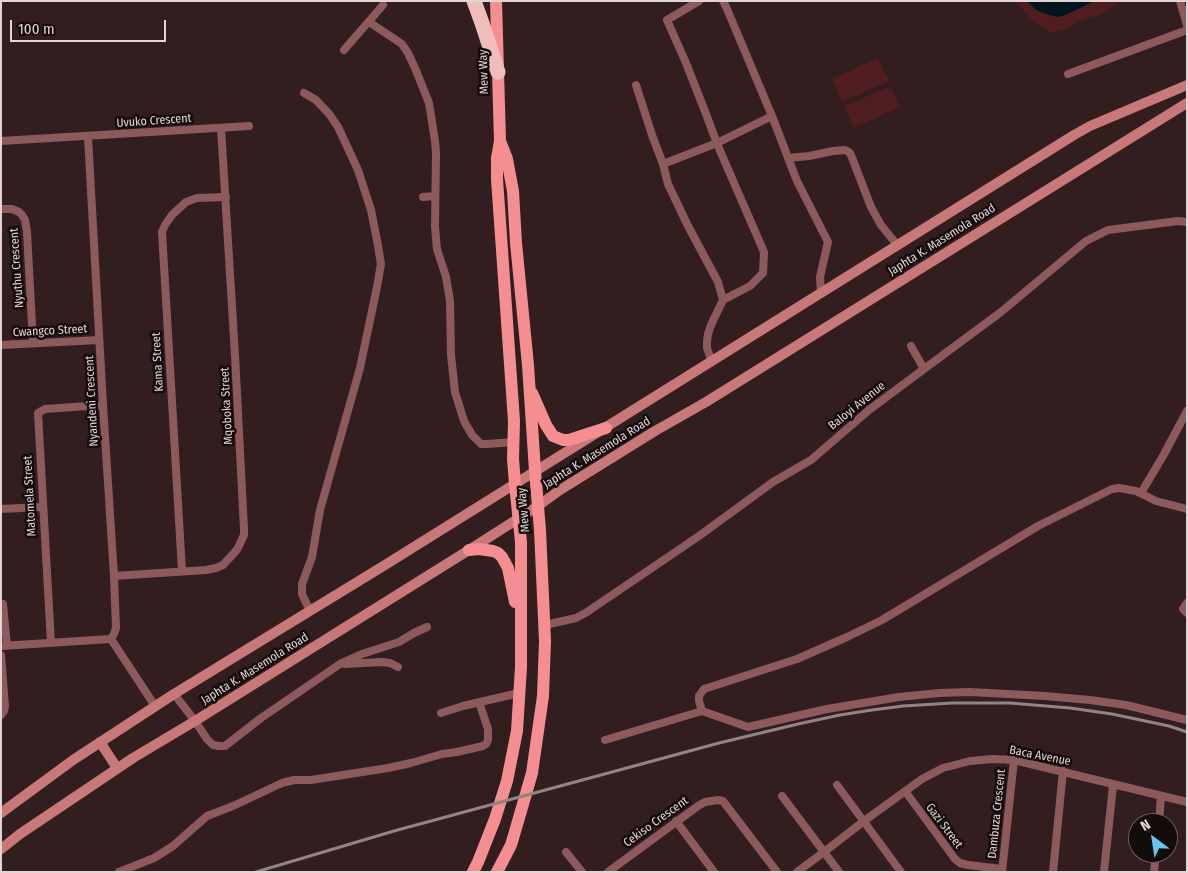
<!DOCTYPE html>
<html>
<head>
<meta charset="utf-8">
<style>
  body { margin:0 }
  #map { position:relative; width:1188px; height:873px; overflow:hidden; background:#331e1f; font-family:"Fira Sans Condensed",sans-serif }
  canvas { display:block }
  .frame { position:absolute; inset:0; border:2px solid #e2d4d3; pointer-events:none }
  .north { position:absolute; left:1128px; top:813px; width:50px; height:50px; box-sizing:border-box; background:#140b0b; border:1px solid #665b5b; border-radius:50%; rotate:329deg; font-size:14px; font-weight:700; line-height:20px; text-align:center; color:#e2d4d3 }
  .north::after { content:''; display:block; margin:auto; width:18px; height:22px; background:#66c4ef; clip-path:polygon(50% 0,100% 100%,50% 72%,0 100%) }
  .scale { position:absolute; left:10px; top:20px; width:156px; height:22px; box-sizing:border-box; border:2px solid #e2d4d3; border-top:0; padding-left:6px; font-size:15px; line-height:18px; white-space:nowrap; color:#e2d4d3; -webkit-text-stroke:4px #140b0b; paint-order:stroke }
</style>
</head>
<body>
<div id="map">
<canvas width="1188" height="873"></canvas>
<div class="frame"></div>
<div class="north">N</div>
<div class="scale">100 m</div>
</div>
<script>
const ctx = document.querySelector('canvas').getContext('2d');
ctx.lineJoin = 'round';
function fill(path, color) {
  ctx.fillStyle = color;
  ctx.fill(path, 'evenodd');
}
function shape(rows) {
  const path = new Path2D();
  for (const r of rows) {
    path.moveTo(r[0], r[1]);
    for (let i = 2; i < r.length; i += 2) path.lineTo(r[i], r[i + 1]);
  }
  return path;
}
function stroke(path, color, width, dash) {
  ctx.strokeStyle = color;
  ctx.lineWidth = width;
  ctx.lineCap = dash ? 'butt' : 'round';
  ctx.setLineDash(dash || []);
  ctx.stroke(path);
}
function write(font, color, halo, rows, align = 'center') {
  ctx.font = font + ' "Fira Sans Condensed",sans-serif';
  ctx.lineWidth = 5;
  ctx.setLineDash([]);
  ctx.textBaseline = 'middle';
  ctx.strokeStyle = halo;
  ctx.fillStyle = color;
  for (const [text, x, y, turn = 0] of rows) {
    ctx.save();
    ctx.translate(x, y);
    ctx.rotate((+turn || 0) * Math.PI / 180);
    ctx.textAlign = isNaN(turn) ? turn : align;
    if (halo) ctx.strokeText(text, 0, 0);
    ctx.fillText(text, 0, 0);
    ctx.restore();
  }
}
fill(shape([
  [1016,1,1027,1,1036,10,1093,2,1095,1,1118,1,1112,7,1099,15,1082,20,1065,30,1051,33,1033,22],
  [878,58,889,81,842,102,832,79],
  [891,86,900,107,854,128,844,106]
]), '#4f1d20');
fill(shape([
  [1027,1,1095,1,1063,16,1057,17,1046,14,1036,10]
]), '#01151f');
stroke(shape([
  [699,1,667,20,686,63,706,114,718,146,764,252,763,273,750,286,723,300],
  [723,1,727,9,772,116,797,181,828,242,820,277,821,293],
  [1180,1,1187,25],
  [369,22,402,44,408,53,415,68,429,103,435,141,436,153,435,227,437,249,446,277,450,301,451,355,455,392,464,421,472,435,481,444,487,444,514,442],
  [344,50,383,5],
  [1068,74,1187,30],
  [636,85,652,135,663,164,668,184,688,226,718,282,723,300,711,325,708,334,707,341,707,348,712,362],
  [304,93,316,100,330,115,338,127,358,170,371,210,377,240,381,264,377,287,360,368,320,510,312,557,302,584,302,594,310,611],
  [88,137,103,405,114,576,116,628,114,634,111,639],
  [1,141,249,126],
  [788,158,809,156,833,151,845,150,849,152,851,155,871,207,881,225,898,246],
  [663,164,717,143,772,116],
  [423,197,435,196],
  [1,209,12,209,19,212,22,215,25,220,27,232,33,343],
  [1,345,99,340],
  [911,346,924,369],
  [1141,493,1163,456,1187,411],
  [1,509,42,507],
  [182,571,162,232,165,225,172,215,186,202,197,198,226,197],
  [114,576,206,570,216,568,223,565,235,552,238,548,244,535,244,529,235,355,221,128],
  [1187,603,1183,609,1187,613],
  [3,604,7,646],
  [545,625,576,618,587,612,699,536,773,482,811,460,869,410,924,369,1001,312,1086,241,1108,230,1178,221,1187,222],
  [111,639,155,706],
  [51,643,38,413,45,409,103,405],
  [1,646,111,639],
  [1,655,5,706,4,711,1,715],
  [345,664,382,662,390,663,398,667],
  [174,694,195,721,207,739,213,745,219,746,225,746,261,718,340,664,362,654,399,642,414,633,427,627],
  [702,711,748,727,827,709,899,697,939,693,970,692,1045,696,1090,700,1126,705,1187,720],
  [441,713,463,706,519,693],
  [605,740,702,711,699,701,699,696,704,689,797,659,847,637,882,620,1038,526,1112,489,1119,488,1136,491,1156,501,1187,509],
  [837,785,901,872],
  [905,791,955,859,960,863,968,865,1002,869],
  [782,796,839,872],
  [676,821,714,872],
  [1159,823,1161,796],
  [566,852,582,872],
  [119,872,154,858,173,846,207,816,233,806,282,783,294,780,311,780,388,768,411,763,442,754,457,752,483,746,486,744,488,740,488,729,479,702],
  [608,872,698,806,705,802,718,800,723,801,777,872],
  [797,872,824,852,864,821,922,779,943,768,970,761,993,759,1014,760,1187,802],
  [1002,872,1014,760],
  [1053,872,1063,771],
  [1104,872,1113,785],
  [1154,872,1156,853]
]), '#8d5a5b', 8);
stroke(shape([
  [100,742,117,768],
  [1,813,73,760,174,694,385,565,1074,135,1090,126,1187,85],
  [1,849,20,834,133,758,195,721,469,550,538,506,560,490,655,431,706,402,1187,103]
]), '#c87879', 10);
stroke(shape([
  [532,393,546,425,553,436,563,440,569,440,606,428],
  [469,550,479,549,493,551,498,553,502,557,508,568,515,602],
  [473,872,478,862,495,819,507,781,517,731,521,667,521,542,515,484,513,459,514,421,497,179,497,158,500,141,496,1],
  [497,872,511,845,514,835,532,773,543,696,545,641,540,530,535,471,528,365,516,243,513,191,507,159,500,141]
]), '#f58e91', 12);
stroke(shape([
  [474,1,482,23,498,72]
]), '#f0bdbd', 15);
stroke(shape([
  [256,872,394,831,719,743,798,724,840,715,872,710,903,706,952,703,1010,703,1070,708,1112,714,1169,726,1187,732]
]), '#948383', 3);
write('12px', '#e2d4d3', '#140b0b', [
  ["Mew Way",484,72,-92],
  ["Uvuko Crescent",154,121,-4],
  ["Japhta K. Masemola Road",942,240,-32],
  ["Nyuthu Crescent",17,268,-94],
  ["Cwangco Street",50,331,-3],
  ["Kama Street",158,362,-93],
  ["Nyandeni Crescent",92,401,-93],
  ["Mqoboka Street",227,406,-93],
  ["Baloyi Avenue",857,406,-39],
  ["Japhta K. Masemola Road",597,453,-32],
  ["Matomela Street",30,496,-93],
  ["Mew Way",524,510,-95],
  ["Japhta K. Masemola Road",255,669,-32],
  ["Baca Avenue",1040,756,11],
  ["Dambuza Crescent",997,814,-84],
  ["Cekiso Crescent",656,822,-36],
  ["Gazi Street",944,826,53]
]);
</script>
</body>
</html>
